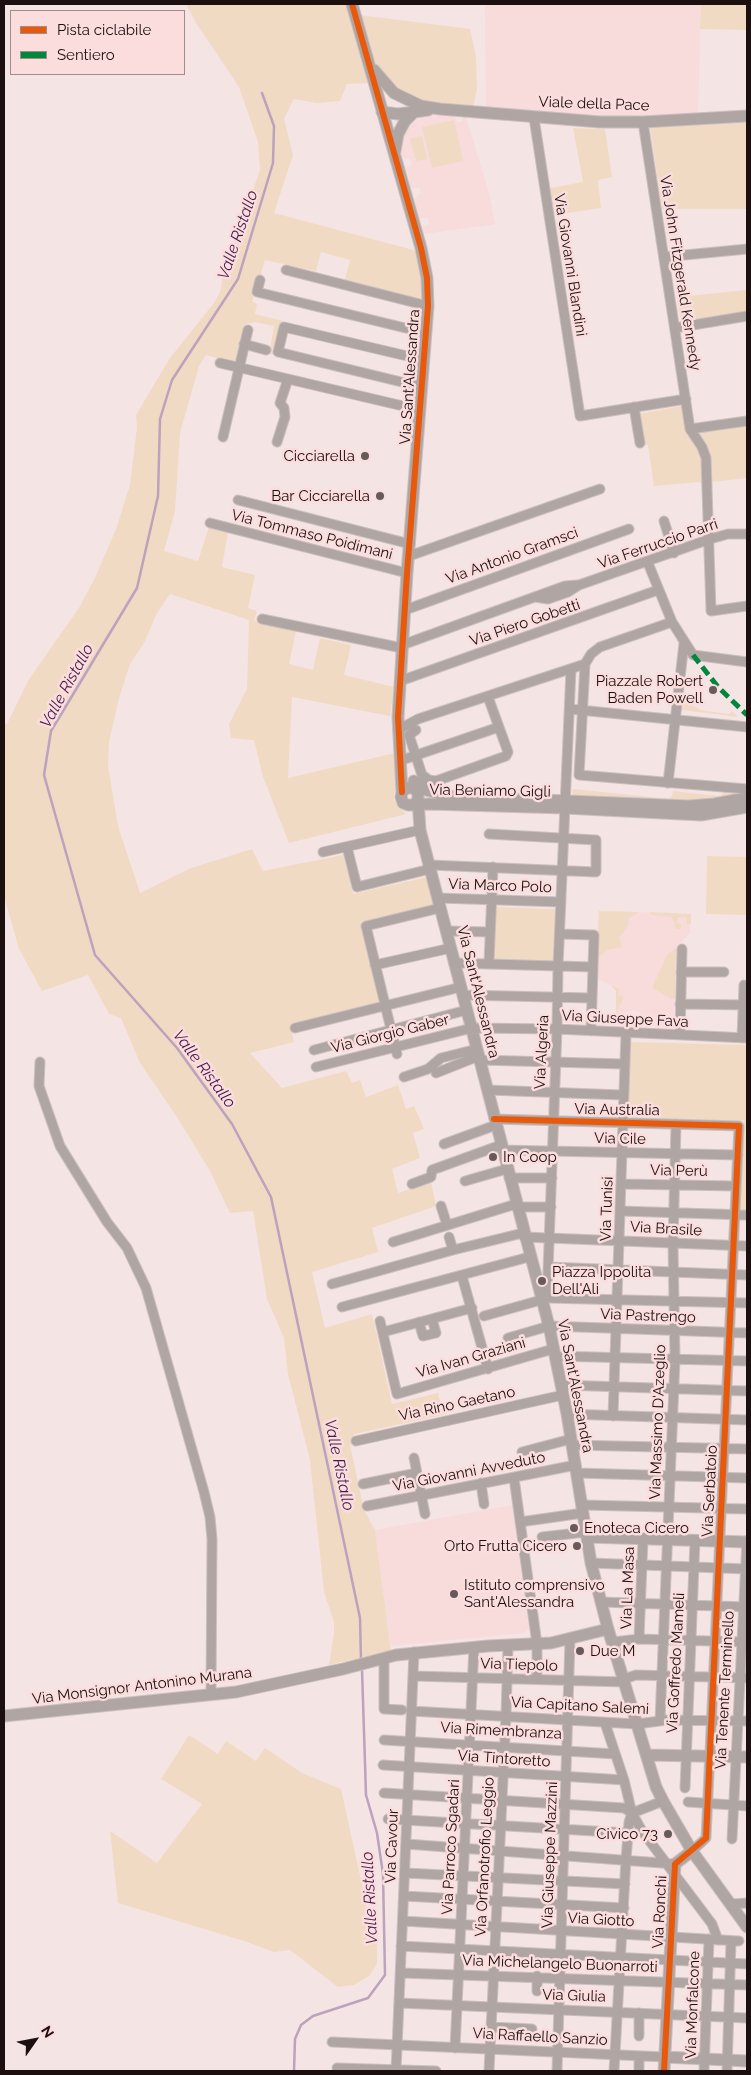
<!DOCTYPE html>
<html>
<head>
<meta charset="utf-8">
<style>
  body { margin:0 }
  #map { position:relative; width:751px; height:2075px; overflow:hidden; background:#f5e4e4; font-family:Raleway,sans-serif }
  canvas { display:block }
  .frame { position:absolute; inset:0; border:5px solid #1b0f0f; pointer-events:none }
  .legend { position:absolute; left:10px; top:10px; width:175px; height:65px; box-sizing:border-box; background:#fcdddd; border:1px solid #a28b8b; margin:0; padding:6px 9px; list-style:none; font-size:15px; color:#1b0f0f }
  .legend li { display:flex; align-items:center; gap:10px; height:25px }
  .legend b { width:25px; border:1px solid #a28b8b }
  .north { position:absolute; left:10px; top:2015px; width:50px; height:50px; -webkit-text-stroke:4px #fcdddd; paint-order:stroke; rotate:57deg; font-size:14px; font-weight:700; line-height:20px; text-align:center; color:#1b0f0f }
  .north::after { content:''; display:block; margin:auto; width:18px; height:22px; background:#1b0f0f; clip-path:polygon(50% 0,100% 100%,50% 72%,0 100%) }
</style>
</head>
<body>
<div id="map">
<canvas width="751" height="2075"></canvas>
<div class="frame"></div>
<ul class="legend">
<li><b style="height:6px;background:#e8590c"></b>Pista ciclabile</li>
<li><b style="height:6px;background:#00873e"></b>Sentiero</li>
</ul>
<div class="north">N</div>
</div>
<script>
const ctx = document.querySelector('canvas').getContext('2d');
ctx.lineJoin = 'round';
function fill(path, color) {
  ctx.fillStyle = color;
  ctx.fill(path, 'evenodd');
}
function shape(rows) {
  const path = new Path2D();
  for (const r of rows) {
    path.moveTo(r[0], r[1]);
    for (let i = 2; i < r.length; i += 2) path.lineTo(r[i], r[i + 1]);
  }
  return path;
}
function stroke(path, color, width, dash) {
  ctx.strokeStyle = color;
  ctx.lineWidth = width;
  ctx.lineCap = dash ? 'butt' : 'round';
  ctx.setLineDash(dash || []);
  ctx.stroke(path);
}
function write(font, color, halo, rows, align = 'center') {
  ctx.font = font + ' Raleway,sans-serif';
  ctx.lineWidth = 5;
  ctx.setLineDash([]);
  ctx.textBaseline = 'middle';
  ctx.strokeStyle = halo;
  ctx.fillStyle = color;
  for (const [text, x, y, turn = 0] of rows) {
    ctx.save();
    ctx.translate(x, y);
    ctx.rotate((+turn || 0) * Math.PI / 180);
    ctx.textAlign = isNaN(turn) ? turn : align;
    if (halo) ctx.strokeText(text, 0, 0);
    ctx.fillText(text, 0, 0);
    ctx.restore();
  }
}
fill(shape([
  [485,4,701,4,698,114,607,118,486,109],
  [430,113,454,116,457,122,462,122,464,116,466,117,490,197,495,224,424,234,422,228,429,224,428,218,419,218,414,199,421,193,419,188,411,188,406,168,412,165,410,159,402,157,400,153,403,129,418,116],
  [599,911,691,914,690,933,676,948,674,1027,661,1027,661,1025,653,1024,643,1014,634,1010,624,1013,619,1020,616,1014,624,997,618,995,620,989,595,978],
  [512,1505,529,1629,523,1633,391,1646,375,1530]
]), '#f8dbdb');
fill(shape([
  [186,4,346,4,369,83,347,84,340,101,317,103,294,99,284,119,293,155,274,213,417,251,421,270,422,299,345,280,350,260,321,252,316,271,265,260,252,302,257,304,255,314,283,321,275,355,269,354,274,326,254,322,246,324,236,363,206,355,199,366,180,433,175,511,164,551,198,561,209,527,228,532,222,567,255,575,248,608,257,611,254,620,296,631,289,664,313,670,320,638,351,645,344,675,394,687,390,716,292,697,288,778,395,753,400,779,394,793,394,800,399,808,406,814,289,843,263,777,254,740,231,738,229,724,247,689,249,620,170,594,157,613,144,643,130,664,119,698,109,742,108,766,118,826,140,893,191,868,252,849,263,871,343,855,353,894,427,877,435,906,361,924,379,1003,290,1025,294,1042,250,1053,282,1088,346,1071,352,1083,360,1080,366,1097,398,1085,406,1109,414,1106,424,1129,413,1133,420,1158,392,1169,398,1193,431,1182,436,1206,372,1228,378,1252,312,1272,325,1328,372,1314,392,1404,438,1393,443,1415,354,1434,354,1444,350,1445,364,1510,375,1530,391,1650,329,1665,334,1633,334,1622,324,1592,310,1460,288,1374,284,1338,267,1299,253,1211,230,1213,210,1171,177,1117,140,1063,121,1018,109,1014,88,975,42,991,19,949,4,896,4,724,7,724,29,679,79,608,95,578,116,529,130,485,137,427,136,415,170,358,214,303,221,290,223,267,232,249,260,170,258,142,239,87,196,23],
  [701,4,747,4,747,30,700,29],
  [360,15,470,29,476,57,477,89,473,108,435,104,417,99,394,88,383,76,374,59],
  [454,120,463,161,432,168,422,127],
  [747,121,747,209,662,209,650,127],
  [573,128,605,129,612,177,598,180,601,208,554,215,550,188,583,182],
  [422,136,427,159,416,161,410,139],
  [747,290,747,313,681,323,677,297],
  [681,406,683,408,702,459,706,487,699,482,654,486,648,445,644,445,639,414],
  [747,424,747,478,711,482,709,454,698,431],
  [685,691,690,703,700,710,729,714,732,711,738,717,682,710],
  [696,691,705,700,699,706,690,697],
  [574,789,669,799,672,796,673,791,720,796,725,791,742,793,719,798,689,800,574,796,572,791],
  [707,856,747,857,747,915,706,914],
  [496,907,555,909,553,961,494,959],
  [599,911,639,912,628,919,629,923,622,935,619,936,622,947,607,950,596,960],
  [649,912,691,914,691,924,686,924,687,917,678,917,677,923,681,924,681,929,676,929,672,917,652,915],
  [676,948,675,999,672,999,652,988,667,955],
  [611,985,620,989,618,995,624,997,616,1014,616,991],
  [631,1042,747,1045,747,1211,740,1210,744,1120,736,1122,627,1117],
  [189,1735,218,1754,226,1741,256,1761,265,1748,302,1773,341,1789,368,1912,377,1917,377,1964,369,1976,354,1985,338,1987,290,1950,274,1952,244,1941,118,1903,110,1831,157,1863,202,1804,161,1779]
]), '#f1dac3');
stroke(shape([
  [262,93,274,126,273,163,238,279,172,380,160,419,158,496,137,588,51,731,44,775,95,955,177,1048,232,1124,271,1197,360,1618,361,1661],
  [294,2071,295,2039,301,2025,313,2016,368,1998,385,1975,383,1874,377,1833,366,1795,362,1669]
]), '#bca2bd', 2.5);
const minor = shape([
  [534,118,580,416,686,399],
  [643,122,690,429,702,447,706,458,711,611,747,606],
  [664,257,747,249],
  [286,270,428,306],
  [260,280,257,292,426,333],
  [675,328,747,316],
  [244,344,266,350],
  [220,363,420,410],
  [422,387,278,352,284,327,424,360],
  [634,407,640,443],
  [690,429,747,421],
  [223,437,248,330],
  [277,442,285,417,284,408,280,403,288,379],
  [238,500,410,544],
  [664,521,674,553],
  [210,523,407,573],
  [409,556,600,489],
  [648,563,672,622,693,655,747,662],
  [535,597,548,599,568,592,579,585,710,539,728,534,747,534],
  [405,610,629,529],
  [262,619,402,648],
  [402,645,565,586,577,585],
  [585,664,579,775,747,789],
  [400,681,658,590],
  [570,709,747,727],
  [398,730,418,719,585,664,591,654,600,647,672,622],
  [416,730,409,735,422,775,429,780,436,781,506,756,508,752,488,697],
  [402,760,499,727],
  [668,783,684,643],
  [347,847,357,887,430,869],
  [323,852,420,830],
  [430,865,596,872,596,840,489,834],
  [438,898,561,902],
  [446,931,490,932],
  [560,934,594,935,591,1031],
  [454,963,593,967],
  [489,963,493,867],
  [375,965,451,948],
  [681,972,724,972],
  [463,995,592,998],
  [680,1004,747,1005],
  [295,1028,461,987],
  [680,1035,682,949],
  [742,1037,744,985],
  [314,1050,467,1010],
  [397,1054,366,926,440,908],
  [480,1060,625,1064],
  [40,1062,39,1086,60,1146,107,1222,127,1248,146,1288,204,1492,210,1517,212,1539,211,1695],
  [316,1067,472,1028,557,1029,747,1038],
  [436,1073,479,1056],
  [404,1077,428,1069,441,1058,477,1049],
  [487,1090,623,1095],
  [494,1119,739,1126,706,1838,692,1851],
  [444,1144,496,1125],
  [502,1150,738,1155],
  [509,1178,552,1178],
  [465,1181,507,1169],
  [412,1184,431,1177,432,1170,501,1145],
  [622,1184,736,1186],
  [441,1206,447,1225],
  [516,1207,551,1207],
  [621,1211,747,1215],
  [449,1237,453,1250],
  [524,1237,747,1246],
  [393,1242,516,1204],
  [549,1267,747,1275],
  [462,1276,488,1369],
  [332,1284,453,1250,523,1233],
  [542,1296,547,1298,747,1303],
  [547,1298,557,1029,558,966,571,669],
  [342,1307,529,1257],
  [484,1316,541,1300],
  [380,1321,397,1394,553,1349],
  [419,1322,423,1336,436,1333,432,1319],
  [383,1332,472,1308],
  [508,1338,549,1326,747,1333],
  [555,1356,747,1361],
  [561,1385,747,1391],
  [567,1414,747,1420],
  [613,1416,626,1033],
  [356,1441,563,1395],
  [572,1445,747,1449],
  [522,1452,571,1439],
  [414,1458,425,1514],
  [577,1473,747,1478],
  [514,1478,537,1644,537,1679],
  [481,1483,484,1504],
  [363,1484,417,1473],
  [582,1505,747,1509],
  [367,1506,576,1465],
  [520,1522,583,1513],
  [542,1537,586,1532],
  [591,1563,747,1569],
  [601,1602,747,1607],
  [639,1639,643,1539],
  [613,1642,639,1639,747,1642],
  [384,1658,384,1709,402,1710],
  [413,1676,625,1682],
  [624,1679,636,1675,747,1678],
  [411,1711,637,1724,667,1720,747,1721],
  [660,1721,675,1360,673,1243,676,1124],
  [605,1723,624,1780,632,1813,642,1831,712,1924,718,1940],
  [384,1740,615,1754],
  [383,1765,624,1780],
  [685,1788,695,1540],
  [384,1793,624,1808,632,1813],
  [688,1802,747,1806],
  [632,1813,663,1801],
  [388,1819,628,1833],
  [732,1839,747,1541],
  [406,1844,675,1864],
  [405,1873,625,1884],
  [404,1896,624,1908],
  [732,1904,747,1903],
  [403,1921,739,1941],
  [401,1946,747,1964],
  [401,1973,747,1985],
  [537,1991,537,1976],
  [399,2003,747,2018],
  [491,2027,532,2029],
  [639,2036,639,2013],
  [332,2042,665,2057],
  [455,2048,474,1647],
  [337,2068,436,2071],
  [396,2071,414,1652],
  [489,2071,506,1716,508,1645],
  [557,2071,570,1639],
  [614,2071,626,1859,629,1822,632,1813],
  [639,2071,639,2056],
  [704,2071,709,1939],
  [727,2071,731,1941]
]);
const tertiary = shape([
  [352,4,421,248,427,278,428,306,407,573,398,717,402,792],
  [374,70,394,93,421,106,440,109,600,122,643,122,747,116],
  [382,112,398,114,414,112],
  [395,151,398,134,405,121,414,112,428,110],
  [414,781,426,790,449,796,688,806,714,804,747,798],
  [418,800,420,830,549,1326,567,1414,591,1563,608,1629,656,1787,663,1801,692,1851,747,1927],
  [414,805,418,800,418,793,414,788,407,788,402,792,401,797,403,803,408,805,429,804,565,808,701,815,747,807],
  [587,1537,747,1542],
  [4,1716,236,1692,343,1669,396,1655,488,1646,551,1643,608,1629],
  [647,1755,747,1757],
  [665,2057,747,2061],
  [664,2071,675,1864,692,1851]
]);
stroke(minor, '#ccbfbf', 11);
stroke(tertiary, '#ccbfbf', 13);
stroke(minor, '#afa6a3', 9);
stroke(tertiary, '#afa6a3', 11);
stroke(shape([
  [693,655,718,687,747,715]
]), '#00873e', 5, [10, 5]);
stroke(shape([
  [352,4,421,248,427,278,428,306,407,573,398,717,402,792],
  [494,1119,739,1126,706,1838,675,1864,664,2071]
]), '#e8590c', 6);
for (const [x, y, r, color] of [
  [365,456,5,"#675a5a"],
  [380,496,5,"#675a5a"],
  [713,690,5,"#675a5a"],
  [493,1157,5,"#675a5a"],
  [542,1281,5,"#675a5a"],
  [574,1528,5,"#675a5a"],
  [577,1546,5,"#675a5a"],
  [454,1594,5,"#675a5a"],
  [580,1651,5,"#675a5a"],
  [668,1834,5,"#675a5a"]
]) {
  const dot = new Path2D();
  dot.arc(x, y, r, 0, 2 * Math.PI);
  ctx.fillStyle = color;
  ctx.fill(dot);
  stroke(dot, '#fcdddd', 2);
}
write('15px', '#1b0f0f', '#fcdddd', [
  ["Viale della Pace",594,104,2],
  ["Via Giovanni Blandini",570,265,81],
  ["Via John Fitzgerald Kennedy",680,273,81],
  ["Via Sant'Alessandra",410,377,-86],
  ["Via Tommaso Poidimani",312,535,14],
  ["Via Ferruccio Parri",658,544,-19],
  ["Via Antonio Gramsci",512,556,-20],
  ["Via Piero Gobetti",525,623,-19],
  ["Via Beniamo Gigli",490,791,1],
  ["Via Marco Polo",500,886,2],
  ["Via Sant'Alessandra",478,992,76],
  ["Via Giuseppe Fava",625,1019,3],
  ["Via Giorgio Gaber",390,1034,-14],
  ["Via Algeria",542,1052,-87],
  ["Via Australia",617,1110,1],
  ["Via Cile",620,1139,1],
  ["Via Perù",679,1171,1],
  ["Via Tunisi",607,1209,-88],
  ["Via Brasile",666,1229,3],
  ["Via Pastrengo",648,1316,2],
  ["Via Ivan Graziani",471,1358,-16],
  ["Via Sant'Alessandra",575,1386,79],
  ["Via Rino Gaetano",457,1404,-12],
  ["Via Massimo D'Azeglio",658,1422,-88],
  ["Via Giovanni Avveduto",469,1472,-11],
  ["Via Serbatoio",710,1491,-87],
  ["Via La Masa",628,1588,-88],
  ["Via Goffredo Mameli",676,1663,-87],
  ["Via Tiepolo",519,1665,2],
  ["Via Monsignor Antonino Murana",142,1686,-7],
  ["Via Tenente Terminello",725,1690,-87],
  ["Via Capitano Salemi",580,1706,3],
  ["Via Rimembranza",501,1731,3],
  ["Via Tintoretto",504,1759,4],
  ["Via Cavour",392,1846,-88],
  ["Via Parroco Sgadari",451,1847,-87],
  ["Via Giuseppe Mazzini",550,1855,-88],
  ["Via Orfanotrofio Leggio",485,1857,-87],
  ["Via Ronchi",660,1912,-87],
  ["Via Giotto",601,1920,3],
  ["Via Michelangelo Buonarroti",560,1964,2],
  ["Via Giulia",574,1996,2],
  ["Via Monfalcone",693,2005,-88],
  ["Via Raffaello Sanzio",540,2037,3]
]);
write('15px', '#1b0f0f', '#fcdddd', [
  ["Cicciarella",355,456],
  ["Bar Cicciarella",370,496],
  ["Piazzale Robert",703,681],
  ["Baden Powell",703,698],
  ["In Coop",503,1157,"left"],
  ["Piazza Ippolita",552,1272,"left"],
  ["Dell'Ali",552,1289,"left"],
  ["Enoteca Cicero",584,1528,"left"],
  ["Orto Frutta Cicero",567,1546],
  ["Istituto comprensivo",464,1585,"left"],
  ["Sant'Alessandra",464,1602,"left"],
  ["Due M",590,1651,"left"],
  ["Civico 73",658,1834]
], 'right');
write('italic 16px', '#421b4c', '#fcdddd', [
  ["Valle Ristallo",238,235,-71],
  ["Valle Ristallo",67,686,-61],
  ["Valle Ristallo",204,1069,53],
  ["Valle Ristallo",339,1465,78],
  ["Valle Ristallo",370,1898,-93]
]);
</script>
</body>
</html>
